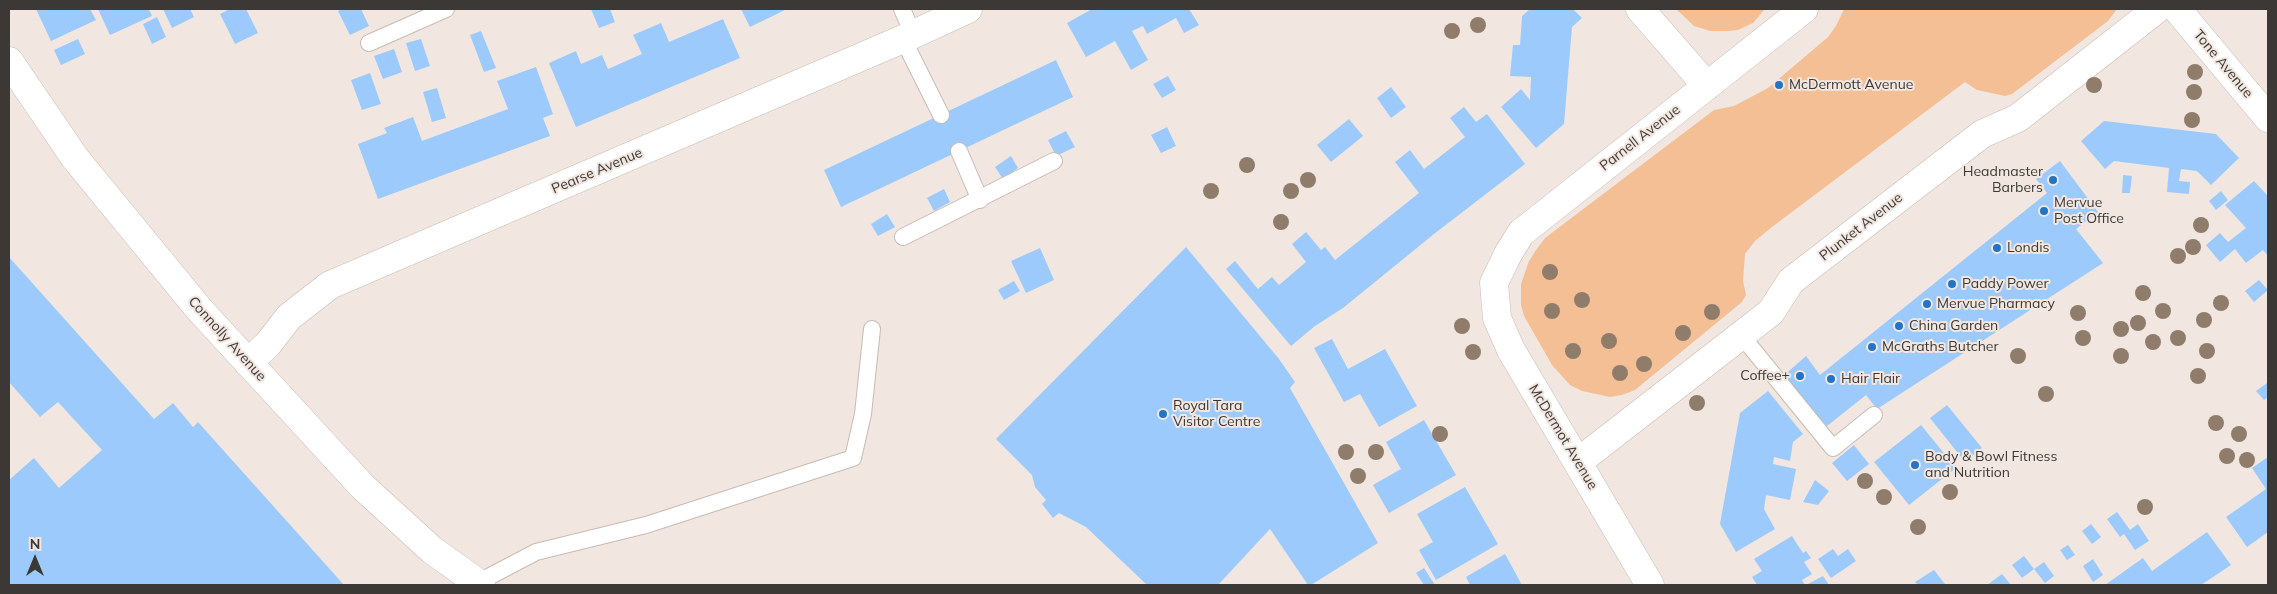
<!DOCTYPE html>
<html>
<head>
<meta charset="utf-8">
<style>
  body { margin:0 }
  #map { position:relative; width:2277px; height:594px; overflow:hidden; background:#f1e7e0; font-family:Mulish,sans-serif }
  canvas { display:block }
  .frame { position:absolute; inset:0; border:10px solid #3c3835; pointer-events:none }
  .north { position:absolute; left:10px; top:534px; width:50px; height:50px; -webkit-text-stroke:4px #f1e7e0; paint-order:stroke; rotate:0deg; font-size:14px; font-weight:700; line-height:20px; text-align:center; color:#3c3835 }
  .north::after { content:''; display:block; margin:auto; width:18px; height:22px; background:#3c3835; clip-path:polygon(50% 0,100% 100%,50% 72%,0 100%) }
</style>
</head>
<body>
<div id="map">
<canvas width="2277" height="594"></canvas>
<div class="frame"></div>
<div class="north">N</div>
</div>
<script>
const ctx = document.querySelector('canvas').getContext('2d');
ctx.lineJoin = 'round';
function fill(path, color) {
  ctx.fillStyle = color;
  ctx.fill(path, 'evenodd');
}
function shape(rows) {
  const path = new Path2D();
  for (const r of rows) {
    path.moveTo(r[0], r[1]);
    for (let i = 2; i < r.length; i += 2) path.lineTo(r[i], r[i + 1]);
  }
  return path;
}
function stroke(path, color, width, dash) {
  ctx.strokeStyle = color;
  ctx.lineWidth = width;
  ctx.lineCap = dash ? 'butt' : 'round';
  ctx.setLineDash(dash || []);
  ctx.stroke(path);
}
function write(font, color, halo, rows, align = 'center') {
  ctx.font = font + ' Mulish,sans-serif';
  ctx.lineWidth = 4;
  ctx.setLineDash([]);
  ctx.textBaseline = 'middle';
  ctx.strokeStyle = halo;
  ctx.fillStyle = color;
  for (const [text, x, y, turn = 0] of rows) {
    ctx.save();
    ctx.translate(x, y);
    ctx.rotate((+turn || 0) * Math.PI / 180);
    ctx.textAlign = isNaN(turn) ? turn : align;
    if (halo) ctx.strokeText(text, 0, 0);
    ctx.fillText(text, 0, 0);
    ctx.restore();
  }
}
fill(shape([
  [1676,9,1765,9,1753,23,1738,30,1728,31,1710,31,1694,26],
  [1844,9,2117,9,2108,21,2012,94,2005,96,1977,90,1965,82,1772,227,1755,241,1745,254,1743,281,1746,295,1742,302,1635,390,1622,395,1610,397,1582,391,1570,385,1552,365,1524,316,1521,305,1521,284,1529,261,1536,250,1545,238,1714,110,1734,106,1768,88,1828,37,1836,26]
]), '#f5bf95');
fill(shape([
  [36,9,90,9,96,20,51,41],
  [98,9,149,9,152,16,110,35],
  [163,9,190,9,194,17,172,28],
  [230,9,246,9,258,33,235,44,220,14],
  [342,9,361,9,369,26,350,35,338,11],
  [591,9,610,9,615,22,599,28],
  [741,9,787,9,750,27],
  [1092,9,1189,9,1199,25,1184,33,1176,18,1147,34,1143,26,1132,31,1148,60,1131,70,1115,41,1086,57,1067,23],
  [1530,9,1573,9,1582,18,1572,27,1564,124,1536,148,1501,107,1521,89,1530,100,1531,77,1510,76,1513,45,1520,45,1522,16],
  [157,17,166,37,152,44,143,24],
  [723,19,740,58,576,127,549,63,576,51,581,64,602,55,608,69,642,54,633,35,661,23,669,42],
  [481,31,496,68,484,72,470,35],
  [78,39,85,54,61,65,54,50],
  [421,39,430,66,415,71,406,43],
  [394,49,402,72,383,79,374,56],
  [1056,60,1073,97,841,207,824,170],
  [536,67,553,114,543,118,550,136,378,199,358,144,387,133,384,128,413,117,422,141,508,109,497,81],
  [370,73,381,104,362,110,351,80],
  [1168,76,1176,90,1162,98,1153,84],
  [1391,87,1406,107,1391,118,1377,98],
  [437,88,446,118,432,122,423,92],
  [1464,107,1476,122,1487,114,1525,164,1434,234,1343,308,1315,326,1291,346,1226,269,1235,261,1258,289,1272,277,1279,285,1306,262,1292,244,1306,232,1321,250,1325,247,1335,260,1419,193,1395,162,1410,150,1424,169,1465,137,1450,118],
  [1349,119,1363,136,1331,162,1317,145],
  [2104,121,2216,134,2239,158,2211,185,2197,171,2181,169,2179,181,2190,182,2189,194,2167,192,2169,168,2114,161,2105,169,2081,141],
  [1167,127,1176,146,1161,153,1151,135],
  [1066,131,1075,147,1056,156,1048,140],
  [1011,156,1018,168,1003,179,995,167],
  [2060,161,2098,212,2076,229,2103,263,1877,409,1866,395,1822,430,1781,378,1806,356,1820,375,2047,193,2036,179],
  [2123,175,2132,176,2130,193,2122,193],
  [2254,181,2268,196,2268,256,2263,250,2246,263,2235,249,2220,262,2206,245,2220,233,2228,242,2246,228,2225,205],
  [944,189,950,202,934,211,927,198],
  [2221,191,2228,200,2216,210,2209,201],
  [887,214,895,227,878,236,871,224],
  [1186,247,1279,359,1295,382,1290,388,1378,543,1311,585,1308,585,1270,529,1218,585,1147,585,1086,527,1059,513,1053,518,1042,504,1046,500,1035,487,1032,475,996,439],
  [1040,248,1054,280,1026,293,1011,261],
  [9,257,154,419,173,403,193,427,198,422,344,585,9,585,9,480,34,458,59,488,102,450,58,402,40,417,9,382],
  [2259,280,2268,290,2254,302,2245,291],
  [1014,281,1020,291,1004,300,998,290],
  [1332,339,1348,369,1385,349,1417,406,1379,427,1360,394,1344,402,1314,348],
  [2267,383,2268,397,2264,400,2256,391],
  [1768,391,1803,434,1793,442,1790,461,1774,457,1773,464,1796,469,1790,500,1766,495,1764,509,1775,529,1736,552,1720,524,1740,413],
  [1947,405,1982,448,1965,462,1930,418],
  [1424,420,1456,475,1389,513,1373,485,1401,469,1386,442],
  [1921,425,1956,468,1909,505,1874,462],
  [1854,445,1869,464,1847,481,1832,463],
  [2268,457,2268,532,2247,547,2226,517,2266,489,2252,468],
  [1815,480,1829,491,1818,505,1803,502],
  [1465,487,1498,544,1436,580,1419,550,1433,542,1417,514],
  [2117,512,2130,530,2138,524,2149,541,2135,550,2124,534,2120,537,2107,519],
  [2091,524,2101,537,2092,544,2082,531],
  [2207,532,2231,565,2201,585,2105,585,2143,558,2152,571],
  [1792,536,1803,553,1806,551,1811,558,1804,562,1812,574,1802,580,1805,585,1757,585,1752,577,1762,571,1754,559],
  [2068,545,2075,555,2067,560,2060,550],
  [1833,549,1838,556,1848,549,1856,561,1831,578,1818,559],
  [1505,554,1522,585,1470,585,1466,577],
  [2024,556,2034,569,2022,578,2012,565],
  [2093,559,2103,575,2093,582,2083,566],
  [2044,562,2054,576,2045,583,2034,569],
  [1424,568,1435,585,1424,585,1416,573],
  [1934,570,1945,584,1918,585,1915,582],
  [2002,574,2011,585,1987,585],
  [1823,576,1829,585,1806,585]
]), '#9ccafd');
const service = shape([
  [902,9,913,34],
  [903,39,941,115],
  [369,43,446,9],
  [959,151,980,200],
  [903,237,1054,161],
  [1741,335,1833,448,1874,415],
  [477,583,536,552,646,525,853,458,863,414,872,329]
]);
const minor = shape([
  [1640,9,1707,86],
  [2177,9,2268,118],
  [248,363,268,344,289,317,330,285,903,39,968,9],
  [1578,462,1771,312,1791,281,1982,134,2018,118,2157,9],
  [1650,585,1511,350,1497,318,1494,283,1508,254,1521,233,1804,9]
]);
const tertiary = shape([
  [9,61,75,158,199,309,362,486,432,550,481,585]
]);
stroke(service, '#c6bcb5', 18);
stroke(minor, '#c6bcb5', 29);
stroke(tertiary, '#c6bcb5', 29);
stroke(service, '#fff', 16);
stroke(minor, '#fff', 28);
stroke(tertiary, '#fff', 28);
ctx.fillStyle = '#8f7c6b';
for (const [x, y] of [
  [1478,25],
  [1452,31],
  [2195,72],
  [2094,85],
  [2194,92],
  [2192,120],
  [1247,165],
  [1308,180],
  [1211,191],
  [1291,191],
  [1281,222],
  [2201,225],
  [2193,247],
  [2178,256],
  [1550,272],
  [2143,293],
  [1582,300],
  [2221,303],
  [1552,311],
  [2163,311],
  [1712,312],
  [2078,313],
  [2204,320],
  [2138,323],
  [1462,326],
  [2121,329],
  [1683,333],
  [2083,338],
  [2178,338],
  [1609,341],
  [2153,342],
  [1573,351],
  [2207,351],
  [1473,352],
  [2018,356],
  [2121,356],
  [1644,364],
  [1620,373],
  [2198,376],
  [2046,394],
  [1697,403],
  [2216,423],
  [1440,434],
  [2239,434],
  [1346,452],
  [1376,452],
  [2227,456],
  [2247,460],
  [1358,476],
  [1865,481],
  [1950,492],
  [1884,497],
  [2145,507],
  [1918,527]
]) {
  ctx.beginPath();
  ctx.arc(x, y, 8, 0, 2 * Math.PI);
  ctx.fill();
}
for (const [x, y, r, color] of [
  [1779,85,5,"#2375c3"],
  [2053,180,5,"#2375c3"],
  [2044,211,5,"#2375c3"],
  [1997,248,5,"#2375c3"],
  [1952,284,5,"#2375c3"],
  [1927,304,5,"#2375c3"],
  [1899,326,5,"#2375c3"],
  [1872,347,5,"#2375c3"],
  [1800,376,5,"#2375c3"],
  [1831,379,5,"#2375c3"],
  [1163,414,5,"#2375c3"],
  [1915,465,5,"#2375c3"]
]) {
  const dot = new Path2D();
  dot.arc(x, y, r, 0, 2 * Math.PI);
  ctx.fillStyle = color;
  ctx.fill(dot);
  stroke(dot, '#f1e7e0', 2);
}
write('14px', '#3c3835', '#f1e7e0', [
  ["Tone Avenue",2223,64,50],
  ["Parnell Avenue",1640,138,-38],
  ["Pearse Avenue",597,171,-23],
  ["Plunket Avenue",1861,227,-38],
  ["Connolly Avenue",227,339,48],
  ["McDermot Avenue",1563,437,59]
]);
write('14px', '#3c3835', '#f1e7e0', [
  ["McDermott Avenue",1789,85],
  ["Headmaster",2043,172,"right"],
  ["Barbers",2043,188,"right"],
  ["Mervue",2054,203],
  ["Post Office",2054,219],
  ["Londis",2007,248],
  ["Paddy Power",1962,284],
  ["Mervue Pharmacy",1937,304],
  ["China Garden",1909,326],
  ["McGraths Butcher",1882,347],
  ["Coffee+",1790,376,"right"],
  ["Hair Flair",1841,379],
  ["Royal Tara",1173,406],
  ["Visitor Centre",1173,422],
  ["Body & Bowl Fitness",1925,457],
  ["and Nutrition",1925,473]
], 'left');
</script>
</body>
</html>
